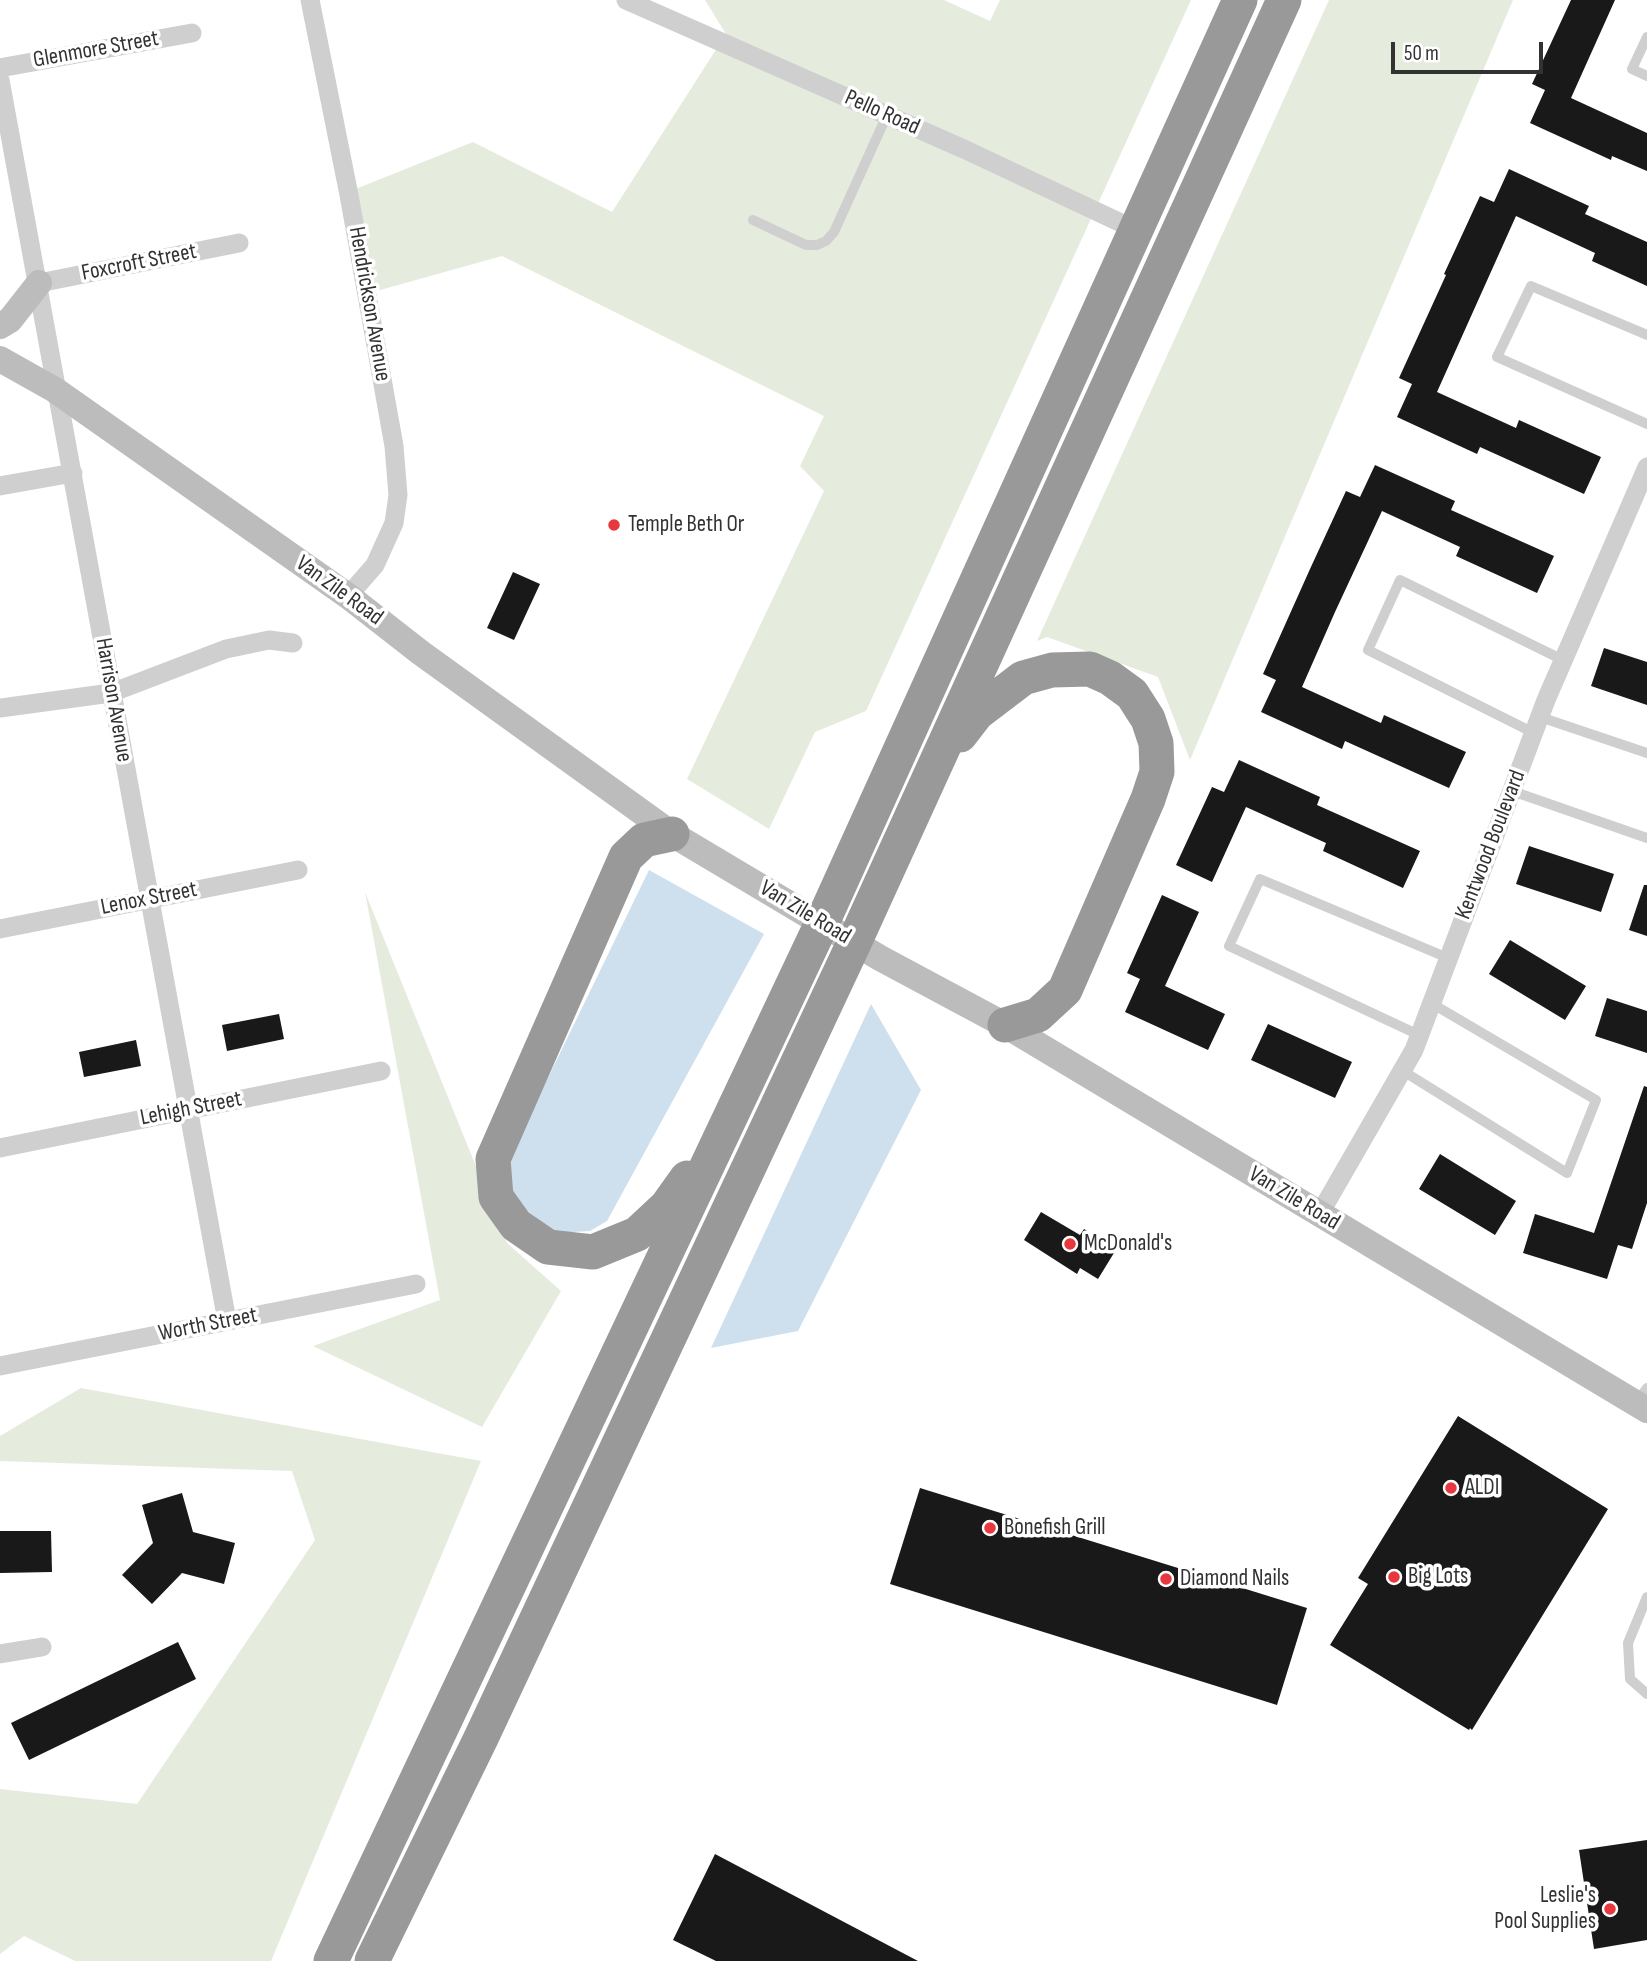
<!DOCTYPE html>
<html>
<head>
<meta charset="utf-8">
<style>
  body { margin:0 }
  #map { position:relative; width:1647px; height:1961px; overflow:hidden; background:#fff; font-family:"Sofia Sans Condensed",sans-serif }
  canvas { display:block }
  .scale { position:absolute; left:1391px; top:42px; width:152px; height:32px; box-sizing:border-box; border:4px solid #323232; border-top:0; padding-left:9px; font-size:21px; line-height:24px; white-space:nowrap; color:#323232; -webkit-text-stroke:5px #fff; paint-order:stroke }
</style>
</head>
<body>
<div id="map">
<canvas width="1647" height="1961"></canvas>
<div class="scale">50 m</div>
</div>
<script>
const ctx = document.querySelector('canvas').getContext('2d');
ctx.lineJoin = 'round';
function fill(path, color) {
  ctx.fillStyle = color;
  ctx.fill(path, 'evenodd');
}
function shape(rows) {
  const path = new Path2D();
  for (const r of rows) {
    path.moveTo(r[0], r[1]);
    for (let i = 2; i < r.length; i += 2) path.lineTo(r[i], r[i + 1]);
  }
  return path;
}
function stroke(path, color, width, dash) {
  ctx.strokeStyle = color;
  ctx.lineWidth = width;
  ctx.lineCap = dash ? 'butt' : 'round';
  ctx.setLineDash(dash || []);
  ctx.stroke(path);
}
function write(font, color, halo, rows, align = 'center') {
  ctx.font = font + ' "Sofia Sans Condensed",sans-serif';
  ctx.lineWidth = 7;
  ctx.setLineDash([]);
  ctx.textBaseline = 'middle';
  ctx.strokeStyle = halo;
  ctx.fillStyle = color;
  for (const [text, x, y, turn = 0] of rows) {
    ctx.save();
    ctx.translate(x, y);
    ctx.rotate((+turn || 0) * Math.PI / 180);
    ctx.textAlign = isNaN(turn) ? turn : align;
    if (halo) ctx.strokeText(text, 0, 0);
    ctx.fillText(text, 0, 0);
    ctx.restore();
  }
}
fill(shape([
  [705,0,944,0,990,21,1000,0,1191,0,866,711,815,732,769,829,687,779,824,491,800,466,824,416,502,256,373,292,353,190,473,142,612,212,726,34],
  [1329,0,1513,0,1190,760,1158,677,1047,637,1037,641],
  [365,892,507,1243,561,1291,482,1427,313,1346,440,1300],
  [81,1388,481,1461,271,1961,75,1961,24,1936,0,1954,0,1789,137,1804,315,1540,292,1471,0,1461,0,1436]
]), '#e5ecde');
fill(shape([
  [649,870,764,934,607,1221,590,1231,556,1233,526,1210,509,1186,509,1158],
  [871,1004,921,1090,798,1331,711,1348]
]), '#cee0ee');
fill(shape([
  [1571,0,1615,0,1571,98,1647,133,1647,171,1612,156,1611,160,1530,123,1545,90,1532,84],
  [1509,169,1589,206,1585,214,1647,242,1647,286,1592,261,1595,253,1516,216,1437,392,1516,428,1519,420,1601,457,1584,494,1480,447,1477,454,1397,417,1412,384,1399,378,1446,275,1444,274,1480,196,1494,202],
  [1375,465,1455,501,1451,510,1554,556,1537,593,1456,556,1460,547,1382,511,1335,612,1302,687,1381,723,1384,715,1466,752,1449,788,1345,741,1342,749,1261,712,1276,680,1263,674,1310,569,1346,491,1360,497],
  [513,572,540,584,514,640,487,628],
  [1604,648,1647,662,1647,705,1591,686],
  [1239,760,1320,797,1317,805,1420,851,1403,888,1323,851,1326,843,1246,807,1212,882,1176,865,1212,787,1224,792],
  [1529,846,1614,874,1601,912,1516,884],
  [1644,885,1647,885,1647,936,1629,930],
  [1162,895,1199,912,1165,986,1225,1014,1208,1050,1125,1012,1140,979,1127,973],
  [1510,940,1586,986,1565,1020,1489,974],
  [1607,998,1647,1011,1647,1053,1595,1036],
  [279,1014,284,1039,227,1051,222,1025],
  [1268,1024,1352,1062,1335,1098,1251,1060],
  [136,1040,141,1066,84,1077,79,1052],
  [1644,1086,1647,1087,1647,1203,1632,1249,1618,1245,1607,1279,1523,1253,1535,1214,1594,1233],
  [1440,1154,1516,1201,1495,1235,1419,1189],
  [1041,1212,1080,1235,1084,1229,1117,1248,1098,1279,1080,1268,1077,1274,1024,1240],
  [1458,1416,1608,1509,1472,1730,1470,1728,1469,1730,1330,1645,1368,1584,1358,1578],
  [920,1488,1307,1608,1277,1705,890,1584],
  [182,1493,193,1532,235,1543,224,1584,182,1573,152,1604,122,1575,153,1543,142,1505],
  [0,1531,51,1531,52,1572,0,1573],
  [178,1642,196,1679,29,1760,11,1723],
  [1647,1840,1647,1940,1594,1949,1579,1850],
  [715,1854,918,1961,716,1961,673,1940]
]), '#191919');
stroke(shape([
  [1647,37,1632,69,1647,76],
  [753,220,806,245,817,245,826,241,834,232,887,115],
  [1647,335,1531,286,1497,357,1647,424],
  [1540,717,1647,753],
  [1534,733,1368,650,1400,580,1563,660],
  [1512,791,1647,838],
  [1419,1035,1229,946,1260,879,1448,958],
  [1403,1071,1567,1173,1596,1100,1431,1003],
  [1636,1403,1647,1388],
  [1647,1597,1628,1643,1630,1679,1647,1694]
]), '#cfcfcf', 10);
stroke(shape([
  [310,0,349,195,389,418,394,446,398,495,394,523,375,565,348,596],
  [626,0,966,150,1136,230],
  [0,68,192,33],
  [0,80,227,1321],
  [39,283,239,243],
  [0,486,73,473],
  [0,708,111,693,226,649,269,640,293,643],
  [0,929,298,870],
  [0,1148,381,1071],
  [1319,1215,1414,1050,1546,700,1647,467],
  [0,1366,416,1284],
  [0,1654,42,1647]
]), '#cfcfcf', 19);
stroke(shape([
  [0,326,10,320,39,283],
  [0,359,55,390,348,596,421,653,672,834,880,958,1005,1025,1647,1410]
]), '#bcbcbc', 26);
stroke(shape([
  [960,735,977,713,1023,678,1052,670,1090,669,1110,678,1132,694,1148,719,1156,743,1157,772,1148,799,1065,990,1038,1015,1005,1025],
  [672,834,644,840,626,857,493,1159,496,1197,516,1225,548,1247,593,1252,637,1234,667,1206,687,1178],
  [331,1961,822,923,1240,0],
  [372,1961,481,1738,854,943,1284,0]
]), '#999', 35);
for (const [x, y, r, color] of [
  [614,525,7,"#e6383e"],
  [1070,1244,7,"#e6383e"],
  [1451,1488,7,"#e6383e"],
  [990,1528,7,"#e6383e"],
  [1394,1577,7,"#e6383e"],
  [1166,1579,7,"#e6383e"],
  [1610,1909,7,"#e6383e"]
]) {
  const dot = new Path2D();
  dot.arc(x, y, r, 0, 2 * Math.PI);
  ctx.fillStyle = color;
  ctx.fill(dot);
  stroke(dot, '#fff', 2.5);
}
write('23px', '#323232', '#fff', [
  ["Glenmore Street",96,50,-10],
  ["Pello Road",882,113,24],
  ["Foxcroft Street",139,263,-11],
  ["Hendrickson Avenue",369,304,80],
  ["Van Zile Road",339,591,36],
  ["Harrison Avenue",113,700,80],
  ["Kentwood Boulevard",1491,845,-69],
  ["Lenox Street",149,899,-11],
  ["Van Zile Road",805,913,31],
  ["Lehigh Street",191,1109,-11],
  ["Van Zile Road",1294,1199,31],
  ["Worth Street",208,1325,-11]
]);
write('23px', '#323232', '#fff', [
  ["Temple Beth Or",628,525],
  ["McDonald's",1084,1244],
  ["ALDI",1465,1488],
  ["Bonefish Grill",1004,1528],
  ["Big Lots",1408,1577],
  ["Diamond Nails",1180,1579],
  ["Leslie's",1596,1896,"right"],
  ["Pool Supplies",1596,1922,"right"]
], 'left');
</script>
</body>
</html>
